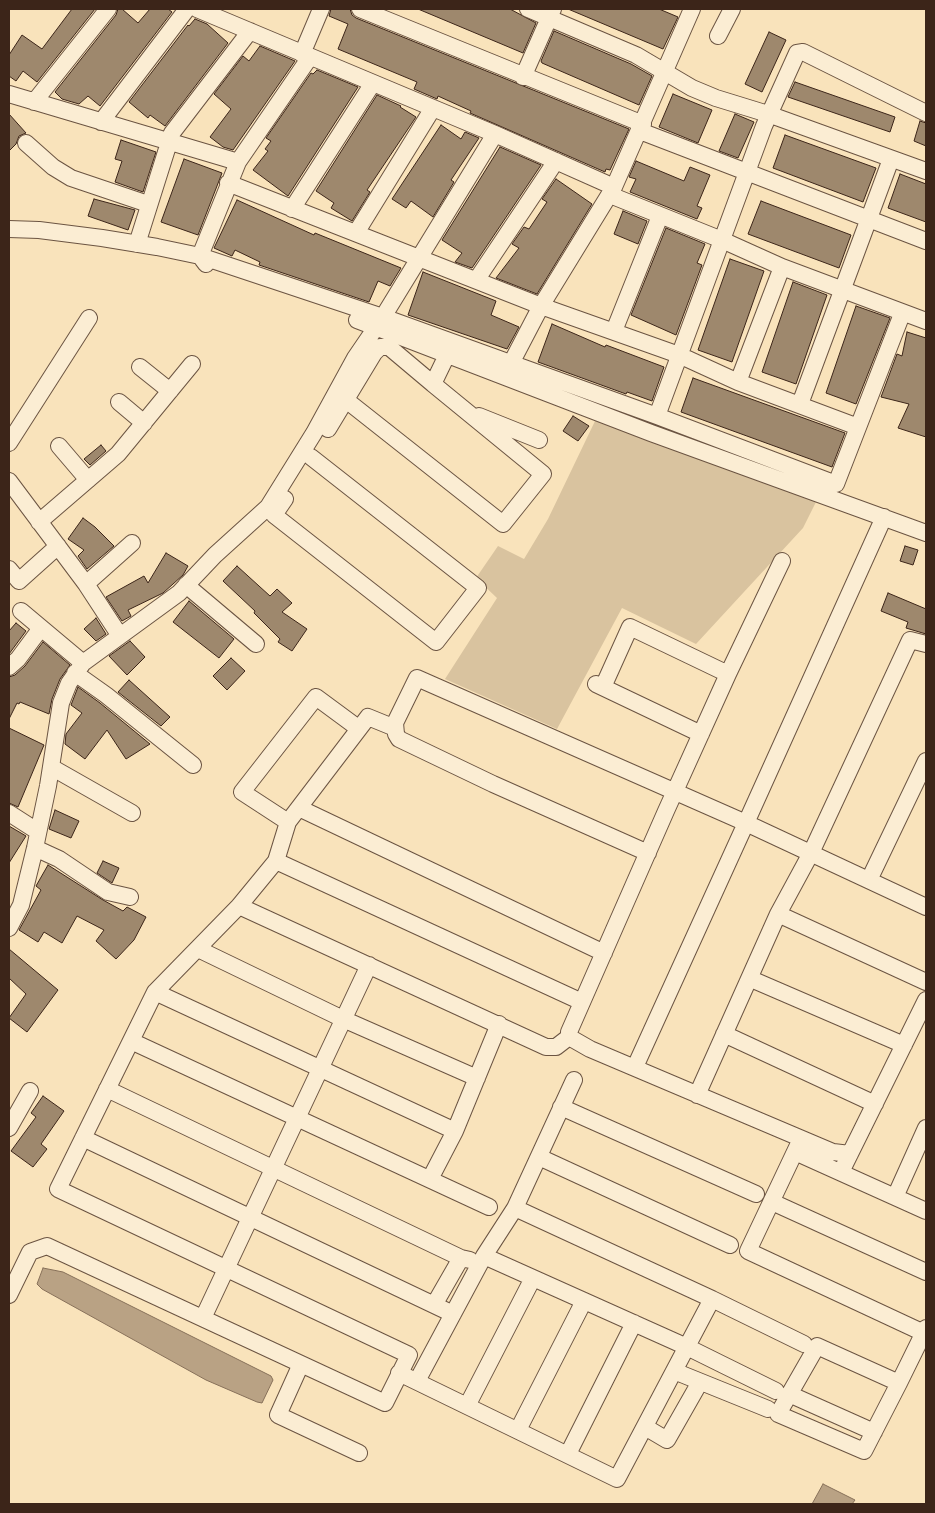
<!DOCTYPE html>
<html>
<head>
<meta charset="utf-8">
<style>
  body { margin:0 }
  #map { position:relative; width:935px; height:1513px; overflow:hidden; background:#f9e3bb; font-family:"IM FELL Great Primer",serif }
  canvas { display:block }
  .frame { position:absolute; inset:0; border:10px solid #3c2519; pointer-events:none }
</style>
</head>
<body>
<div id="map">
<canvas width="935" height="1513"></canvas>
<div class="frame"></div>
</div>
<script>
const ctx = document.querySelector('canvas').getContext('2d');
ctx.lineJoin = 'round';
function fill(path, color) {
  ctx.fillStyle = color;
  ctx.fill(path, 'evenodd');
}
function shape(rows) {
  const path = new Path2D();
  for (const r of rows) {
    path.moveTo(r[0], r[1]);
    for (let i = 2; i < r.length; i += 2) path.lineTo(r[i], r[i + 1]);
  }
  return path;
}
function stroke(path, color, width, dash) {
  ctx.strokeStyle = color;
  ctx.lineWidth = width;
  ctx.lineCap = dash ? 'butt' : 'round';
  ctx.setLineDash(dash || []);
  ctx.stroke(path);
}
fill(shape([
  [596,419,817,500,803,528,696,644,622,608,557,729,445,679,497,598,476,578,498,546,524,559,548,519]
]), '#d9c39f');
const water = shape([
  [43,1268,63,1272,271,1376,273,1380,262,1403,257,1402,206,1380,42,1289,37,1284,43,1268],
  [823,1484,855,1500,852,1504,812,1504,823,1484]
]);
fill(water, '#b9a284');
stroke(water, '#877059', 1);
const building = shape([
  [72,9,95,9,37,82,23,71,16,81,9,76,9,55,22,35,42,49,72,9],
  [118,9,122,9,138,23,150,9,168,9,172,12,100,106,88,96,79,104,62,99,55,92,116,15,118,9],
  [331,9,350,9,352,15,356,18,629,129,610,170,606,169,605,172,470,113,471,111,438,96,437,99,414,89,417,82,338,49,348,24,329,16,331,9],
  [418,9,510,9,536,23,523,53,418,9],
  [568,9,659,9,678,17,663,49,568,9],
  [195,19,207,24,228,43,165,126,150,115,148,118,129,102,188,25,189,26,195,19],
  [554,31,631,64,652,76,639,105,542,63,541,61,554,31],
  [769,32,786,40,762,92,745,84,769,32],
  [260,46,295,61,233,150,223,147,210,137,231,109,214,94,243,56,249,61,260,46],
  [317,70,358,87,288,196,253,170,268,151,265,149,271,141,266,138,311,73,313,74,317,70],
  [795,82,895,117,890,132,788,97,795,82],
  [673,94,712,110,698,143,659,127,673,94],
  [377,95,401,106,400,107,416,117,367,190,370,192,352,221,331,208,334,203,316,191,377,95],
  [9,114,26,133,19,136,16,144,9,151,9,114],
  [735,114,754,122,738,158,719,151,735,114],
  [920,121,926,123,926,146,914,141,920,121],
  [441,125,461,139,465,132,479,138,451,180,454,182,433,217,411,201,406,208,392,199,441,125],
  [785,135,876,168,863,202,773,168,785,135],
  [121,140,156,152,143,192,115,182,122,161,115,159,121,140],
  [500,147,541,165,472,268,455,262,462,253,442,240,500,147],
  [184,159,222,173,198,235,161,222,184,159],
  [636,161,684,181,690,167,710,175,697,206,702,208,697,219,630,192,636,179,629,177,636,161],
  [900,174,926,184,926,222,888,208,900,174],
  [556,179,592,204,537,294,496,278,519,248,512,244,524,227,529,229,547,202,542,199,556,179],
  [94,199,135,210,128,230,88,216,94,199],
  [237,200,314,235,315,233,401,268,390,286,378,281,369,302,259,265,260,262,235,250,232,256,214,248,237,200],
  [761,201,851,235,839,268,748,234,761,201],
  [623,211,647,221,638,244,614,234,623,211],
  [666,228,705,244,697,263,702,265,676,335,631,315,666,228],
  [730,259,764,271,732,362,698,350,730,259],
  [423,272,496,301,491,315,519,327,507,349,408,315,423,272],
  [793,282,827,295,796,384,762,372,793,282],
  [856,306,890,318,856,404,826,393,856,306],
  [552,324,605,347,606,345,664,367,652,401,627,392,626,394,538,362,552,324],
  [907,332,926,338,926,437,898,428,909,404,881,397,897,354,902,356,907,332],
  [693,378,845,433,832,467,681,412,693,378],
  [573,416,589,426,578,441,563,431,573,416],
  [101,445,106,451,90,465,84,459,101,445],
  [83,518,95,527,114,546,87,569,78,556,84,550,68,539,83,518],
  [905,546,918,550,913,565,900,561,905,546],
  [166,553,188,566,183,575,163,593,128,610,131,616,122,621,106,597,144,576,148,583,166,553],
  [237,566,270,596,277,589,292,603,282,612,307,629,292,651,278,642,280,639,254,613,255,611,223,581,237,566],
  [888,593,926,609,926,634,906,628,908,622,881,611,888,593],
  [189,601,234,639,219,658,173,622,189,601],
  [96,618,106,634,96,641,84,629,96,618],
  [16,623,26,631,9,654,9,631,16,623],
  [130,641,145,657,127,675,109,656,130,641],
  [43,642,70,665,60,679,52,699,49,714,20,702,19,704,17,703,9,719,9,677,15,675,25,666,43,642],
  [231,658,245,671,227,690,213,676,231,658],
  [129,680,170,717,161,726,118,692,129,680],
  [78,687,100,703,150,744,126,759,107,730,85,759,65,744,66,734,82,713,71,705,78,687],
  [9,728,44,745,18,807,9,803,9,728],
  [55,810,79,821,71,838,49,829,55,810],
  [9,826,26,836,9,863,9,826],
  [103,861,119,868,112,883,97,873,103,861],
  [48,865,103,900,123,911,127,907,146,917,134,940,116,959,96,941,104,930,77,916,62,943,44,932,38,942,19,930,41,890,36,886,48,865],
  [9,949,58,990,27,1032,9,1018,26,994,9,978,9,949],
  [43,1096,64,1111,41,1144,47,1149,33,1167,11,1151,36,1117,31,1113,43,1096]
]);
fill(building, '#9e886d');
stroke(building, '#3c2519', 1);
const minor = shape([
  [197,9,495,134,614,187],
  [360,9,643,124],
  [528,9,636,55,692,88,716,98,768,114,926,171],
  [718,36,732,9],
  [302,54,321,9],
  [523,77,553,9],
  [9,94,238,162],
  [34,102,108,9],
  [101,122,187,9],
  [640,131,926,241],
  [26,143,53,167,71,178,148,204],
  [228,183,541,306,679,355,738,382,858,427],
  [610,195,722,240,782,267,926,321],
  [292,209,373,83],
  [9,229,39,230,102,238,157,247,200,256,383,317,657,416,836,484,902,314],
  [356,233,433,108],
  [137,244,172,133,250,31],
  [206,264,200,256,238,162,310,57],
  [477,279,556,161],
  [357,320,651,433,926,533],
  [614,331,660,216],
  [140,367,170,391],
  [506,373,541,306,614,187,692,9],
  [738,382,782,267],
  [346,400,503,524,543,474,433,384],
  [119,402,144,423],
  [800,404,891,159],
  [479,416,539,440],
  [657,416,764,126,797,53,803,52,926,113],
  [328,429,374,353,380,347,389,347,433,384,447,355],
  [9,443,89,318],
  [59,446,88,480],
  [9,481,86,584],
  [285,499,274,515,436,642,478,588,311,457],
  [884,517,746,823,926,907],
  [39,522,118,454,192,364],
  [9,569,19,581,58,546],
  [186,585,256,644],
  [21,611,83,663],
  [120,636,86,584,132,543],
  [9,667,18,659,41,628],
  [75,673,106,695,193,765],
  [596,684,701,734],
  [603,687,630,627,728,674],
  [51,767,132,813],
  [299,808,604,953],
  [9,813,37,831],
  [288,822,242,792,316,697,358,728],
  [35,848,59,859,108,892,130,897],
  [276,861,582,1002],
  [869,880,926,761],
  [239,906,546,1047,556,1047,569,1037,569,1032,666,811,728,674,782,561],
  [778,914,926,982],
  [9,928,21,905,35,848,48,786,61,703,69,683,83,663,179,593,215,555,268,507,314,433,355,358,383,317,495,134],
  [198,949,343,1019,477,1078],
  [751,979,904,1045],
  [155,992,455,1131],
  [724,1034,875,1104],
  [569,1037,590,1049,833,1152,850,1154],
  [131,1041,489,1207],
  [635,1067,746,823,417,678,395,723,396,734,399,739,493,784,648,853],
  [107,1089,461,1258],
  [697,1095,778,914,811,853,910,640,926,644],
  [561,1107,756,1194],
  [9,1128,30,1091],
  [83,1138,453,1314],
  [801,1139,748,1251,926,1334],
  [795,1152,926,1211],
  [539,1157,730,1245],
  [841,1172,926,1000],
  [430,1179,455,1131,499,1024],
  [895,1197,926,1128],
  [772,1202,926,1272],
  [515,1208,712,1299,804,1344],
  [484,1256,687,1347,776,1391],
  [9,1295,30,1252,47,1246,385,1403,409,1355,58,1189,155,992,239,906,276,861,288,822,368,717,395,728],
  [434,1305,461,1258,470,1260],
  [203,1318,369,965],
  [301,1364,278,1415,359,1453],
  [674,1371,768,1409],
  [399,1373,617,1479,712,1299],
  [417,1381,484,1256,515,1208,574,1080],
  [899,1383,817,1346,778,1414,864,1451,899,1383,926,1328],
  [789,1394,874,1432],
  [467,1406,533,1278],
  [645,1427,667,1440,700,1382],
  [518,1430,584,1301],
  [568,1454,634,1323]
]);
stroke(minor, '#6b5442', 18);
stroke(minor, '#fbedd3', 16);
</script>
</body>
</html>
